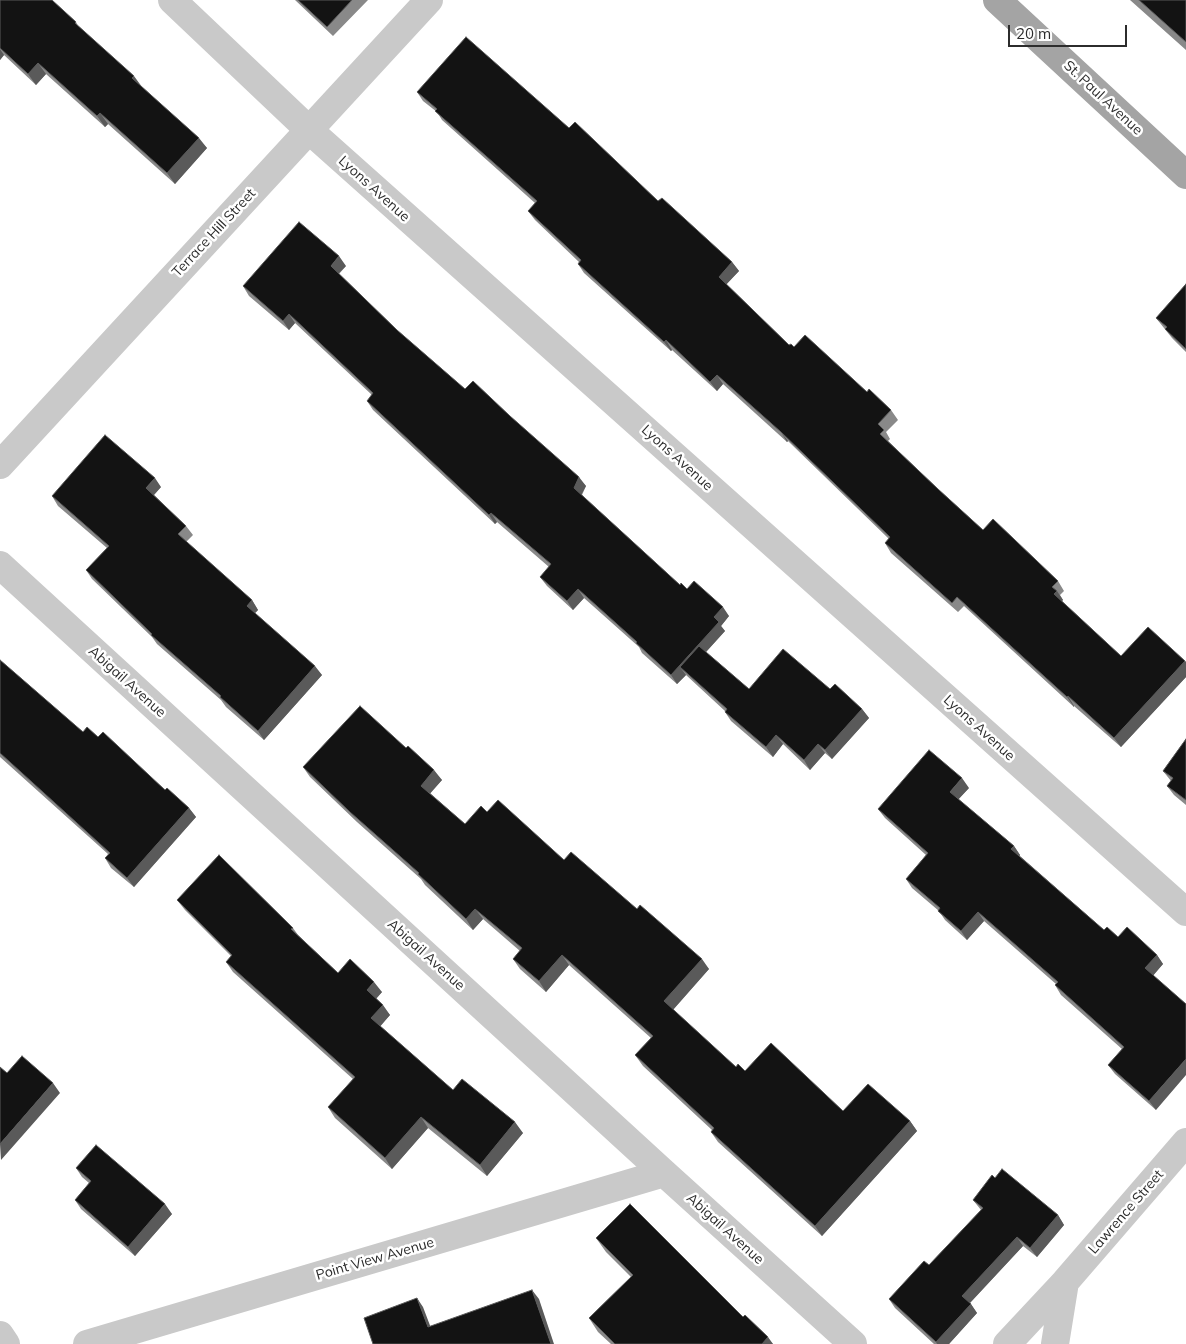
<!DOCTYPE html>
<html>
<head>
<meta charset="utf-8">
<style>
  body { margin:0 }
  #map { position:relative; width:1186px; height:1344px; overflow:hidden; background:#fff; font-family:Mulish,sans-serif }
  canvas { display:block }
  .scale { position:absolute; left:1008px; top:25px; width:119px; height:22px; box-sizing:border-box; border:2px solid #2c2c2c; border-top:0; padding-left:6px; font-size:15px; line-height:18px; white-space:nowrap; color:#2c2c2c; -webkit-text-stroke:4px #fff; paint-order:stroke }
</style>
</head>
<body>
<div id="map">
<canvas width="1186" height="1344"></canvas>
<div class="scale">20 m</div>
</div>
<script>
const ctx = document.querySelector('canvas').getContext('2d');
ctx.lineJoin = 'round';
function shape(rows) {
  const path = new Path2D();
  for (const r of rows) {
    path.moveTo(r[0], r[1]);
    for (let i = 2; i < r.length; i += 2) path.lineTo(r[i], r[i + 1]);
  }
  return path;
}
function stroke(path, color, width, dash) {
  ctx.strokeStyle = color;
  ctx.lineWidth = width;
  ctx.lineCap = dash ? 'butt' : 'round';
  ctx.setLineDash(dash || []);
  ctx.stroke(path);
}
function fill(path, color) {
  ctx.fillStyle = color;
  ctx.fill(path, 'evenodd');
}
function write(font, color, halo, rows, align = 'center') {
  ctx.font = font + ' Mulish,sans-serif';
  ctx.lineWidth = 5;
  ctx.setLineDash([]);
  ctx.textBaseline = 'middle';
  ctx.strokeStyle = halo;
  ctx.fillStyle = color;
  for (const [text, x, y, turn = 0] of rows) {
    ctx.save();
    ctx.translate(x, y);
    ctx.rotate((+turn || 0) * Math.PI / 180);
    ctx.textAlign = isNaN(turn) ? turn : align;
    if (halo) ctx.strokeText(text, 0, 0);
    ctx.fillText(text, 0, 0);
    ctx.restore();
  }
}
stroke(shape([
  [172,0,309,130,1186,912],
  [0,465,429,0],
  [0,565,664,1173,853,1344],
  [0,1335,6,1344],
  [87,1344,664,1173],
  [1007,1344,1065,1282,1186,1142],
  [1055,1344,1065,1282]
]), '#c9c9c9', 28);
stroke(shape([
  [997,0,1186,175]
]), '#a4a4a4', 28);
fill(shape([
  [0,0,76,22,78,26,207,148,175,184,108,124,105,127,46,74,36,85,4,55,0,60],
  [295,0,368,0,333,36],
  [1130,0,1186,0,1186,50],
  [417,92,569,128,732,262,739,271,726,284,789,345,794,347,867,392,891,410,898,420,886,432,890,439,888,441,938,489,983,530,1058,581,1064,591,1060,595,1063,600,1062,601,1121,656,1185,661,1186,662,1186,677,1121,747,1074,706,1074,707,964,606,958,612,891,553,885,543,889,539,788,441,787,442,723,384,717,391,672,350,671,351,584,273,578,264,579,262,535,220,528,211,535,203,442,120,437,112,423,101],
  [346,266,339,274,397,330,465,389,510,416,586,486,582,495,680,585,729,616,721,626,725,631,706,652,749,689,830,689,862,709,869,718,832,759,825,753,810,770,783,744,773,757,731,721,725,712,725,711,686,675,677,684,642,653,639,647,584,598,573,610,547,586,540,577,549,567,497,522,495,524,373,410,367,401,372,395,295,323,289,330,249,296,243,286],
  [1186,284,1186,352,1172,338,1156,318],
  [161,487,154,495,186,526,193,535,186,542,252,600,258,610,255,613,322,675,264,740,226,707,221,700,157,644,152,637,92,579,86,570,107,548,58,506,52,496],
  [0,659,0,660,83,732,98,737,189,808,196,817,134,887,111,868,105,858,108,854,0,757],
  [1186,739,1186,805,1174,795,1167,786,1171,781,1163,771],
  [406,748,442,780,430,793,465,824,487,812,564,860,637,909,709,969,673,1010,736,1067,843,1111,910,1121,917,1131,822,1236,718,1142,711,1132,712,1130,643,1066,635,1055,651,1038,569,965,546,992,520,969,513,959,520,951,483,919,473,930,425,885,421,879,357,822,310,777,303,767],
  [969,788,958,799,1014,846,1020,855,1020,856,1104,930,1157,955,1163,964,1153,975,1156,1110,1115,1074,1108,1065,1122,1049,1061,995,1055,985,1056,984,984,921,967,940,945,920,939,911,912,888,906,879,926,855,885,818,878,809],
  [177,900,293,928,298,935,338,973,382,992,376,999,390,1015,380,1026,453,1090,523,1133,487,1176,428,1128,392,1169,335,1118,328,1107,353,1079,233,972,226,962,231,956,185,910],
  [76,1168,172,1214,135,1256,81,1209,75,1200,89,1183,82,1177],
  [995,1178,1058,1215,1064,1225,1037,1257,1023,1246,970,1303,977,1313,949,1344,934,1344,895,1308,889,1299,929,1265,981,1210,973,1200],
  [596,1238,743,1317,773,1344,611,1344,598,1332,589,1318,631,1277,606,1252]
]), '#898989');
fill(shape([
  [0,49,4,55,0,60],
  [38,63,46,74,36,85,28,74],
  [134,76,142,87,132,78],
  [100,113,108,124,105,127,97,116],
  [199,138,207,148,175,184,167,173],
  [339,256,346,266,337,275,331,266],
  [732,262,739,271,725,286,719,277],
  [289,314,295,323,289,330,283,321],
  [666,340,672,350,671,351,664,342],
  [717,375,723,384,717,391,710,382],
  [781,432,788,441,787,442],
  [579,477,586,486,580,497,574,488],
  [155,478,161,487,152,497,146,488],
  [491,513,497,522,495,524,489,515],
  [578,589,584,598,573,610,567,601],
  [1057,591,1063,600,1060,603,1054,594],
  [252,600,258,610,253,615,247,606],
  [723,607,729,616,721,626,725,631,687,673,680,667,686,675,677,684,671,675,714,617],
  [1185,661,1186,662,1186,677,1121,747,1114,738],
  [315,666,322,675,264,740,258,731],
  [1068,696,1074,706,1074,707,1067,697],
  [862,709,869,718,832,759,825,750],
  [776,735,783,744,773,757,766,747],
  [818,744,825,753,810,770,804,760],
  [434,770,442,780,428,796,421,786],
  [962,778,969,788,957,801,950,792],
  [189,808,196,817,134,887,127,878],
  [1014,846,1020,855,1018,858,1011,849],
  [475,909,483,919,473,930,466,919],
  [978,912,984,921,967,940,961,931],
  [562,955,569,965,546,992,539,981],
  [1157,955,1163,964,1152,977,1145,968],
  [702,959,709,969,671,1012,664,1001],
  [374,982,382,992,374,1001,367,990],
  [383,1005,390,1015,378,1029,371,1018],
  [1186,1059,1186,1075,1156,1110,1149,1101],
  [53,1083,60,1093,1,1160,0,1144],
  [421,1117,428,1128,392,1169,385,1158],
  [910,1121,917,1131,822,1236,815,1226],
  [515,1122,523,1133,487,1176,480,1165],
  [165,1204,172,1214,135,1256,128,1247],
  [1058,1215,1064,1225,1037,1257,1030,1248],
  [1017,1237,1023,1246,968,1305,962,1296],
  [532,1290,539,1299,554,1344,551,1344],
  [417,1298,423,1307,434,1336,428,1327],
  [971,1304,977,1313,949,1344,937,1344,936,1342],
  [768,1337,773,1344,762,1344]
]), '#5a5a5a');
const building = shape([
  [0,0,52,0,76,22,75,23,134,76,132,78,199,138,167,173,100,113,97,116,38,63,28,74,0,48,0,0],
  [298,0,352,0,327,27,298,0],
  [1139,0,1186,0,1186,42,1139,0],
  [466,37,569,128,575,122,658,201,662,198,732,262,719,277,789,345,791,344,794,347,805,335,867,392,869,389,891,410,878,424,884,430,880,434,938,489,983,530,993,519,1058,581,1052,587,1057,591,1054,594,1121,656,1148,627,1185,661,1114,738,1068,696,1067,697,957,597,952,603,885,543,890,537,781,432,717,375,710,382,666,340,664,342,578,264,581,260,528,211,537,201,435,111,437,109,417,92,466,37],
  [299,222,339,256,331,266,397,330,465,389,473,381,510,416,579,477,574,488,680,585,681,583,687,589,694,581,723,607,714,617,719,622,671,675,636,643,637,642,578,589,567,601,540,577,551,564,491,513,489,515,367,401,373,393,289,314,283,321,243,286,299,222],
  [1186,284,1186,349,1165,329,1167,327,1156,318,1186,284],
  [105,435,155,478,146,488,186,526,178,534,252,600,247,606,315,666,258,731,220,697,221,696,151,635,152,634,86,570,109,546,52,496,105,435],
  [699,646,749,689,783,649,830,689,835,684,862,709,825,750,818,744,804,760,776,735,766,747,725,712,727,709,680,667,699,646],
  [0,660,83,732,87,727,98,737,103,732,165,790,167,788,189,808,127,878,105,858,110,853,0,753,0,660],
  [360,706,406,748,408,746,434,770,421,786,465,824,481,806,487,812,498,800,564,860,571,852,637,909,640,905,702,959,664,1001,736,1067,738,1064,745,1071,771,1043,843,1111,868,1084,910,1121,815,1226,711,1132,714,1128,635,1055,653,1036,562,955,539,981,513,959,522,948,475,909,466,919,418,874,419,873,350,812,303,767,360,706],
  [1186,739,1186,800,1167,786,1173,778,1163,771,1186,739],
  [929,750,962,778,950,792,1014,846,1011,849,1104,930,1107,927,1118,937,1127,927,1157,955,1145,968,1186,1004,1186,1059,1149,1101,1108,1065,1124,1047,1055,985,1058,982,978,912,961,931,938,911,940,908,906,879,928,853,878,809,929,750],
  [219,855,293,928,291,929,338,973,350,959,374,982,367,990,383,1005,371,1018,453,1090,462,1079,515,1122,480,1165,421,1117,385,1158,328,1107,355,1077,226,962,232,955,177,900,219,855],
  [22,1056,53,1083,0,1144,0,1067,7,1073,22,1056],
  [96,1145,165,1204,128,1247,75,1200,91,1181,76,1168,96,1145],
  [1002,1169,1058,1215,1030,1248,1017,1237,962,1296,971,1304,936,1342,889,1299,924,1261,929,1265,983,1208,973,1200,992,1175,995,1178,1002,1169],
  [630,1204,743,1317,745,1315,768,1337,762,1344,615,1344,589,1318,633,1275,596,1238,630,1204],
  [532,1290,551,1344,373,1344,364,1318,417,1298,428,1327,532,1290]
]);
fill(building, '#131313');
stroke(building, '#5a5a5a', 1);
write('14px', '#2c2c2c', '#fff', [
  ["St. Paul Avenue",1103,98,43],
  ["Lyons Avenue",374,189,42],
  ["Terrace Hill Street",214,233,-47],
  ["Lyons Avenue",677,458,42],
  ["Abigail Avenue",127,682,42],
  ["Lyons Avenue",979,728,42],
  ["Abigail Avenue",426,955,42],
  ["Lawrence Street",1126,1212,-49],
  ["Abigail Avenue",725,1229,42],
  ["Point View Avenue",375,1259,-16]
]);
</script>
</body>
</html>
